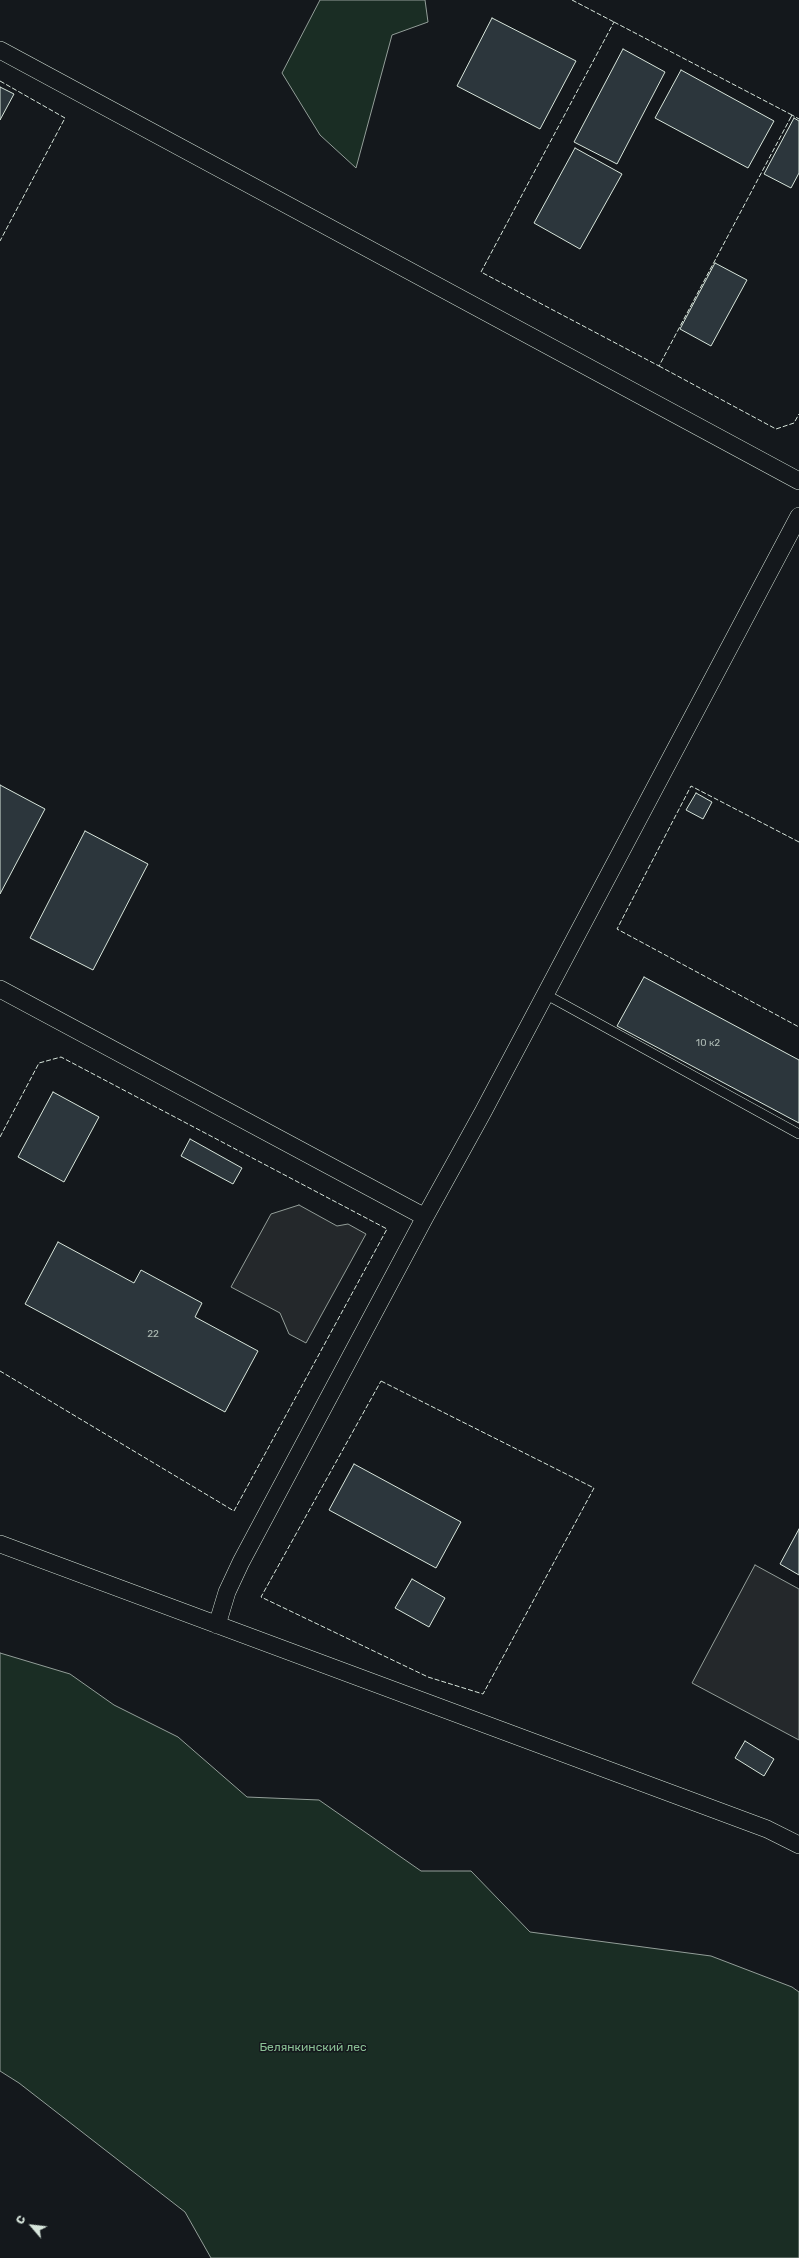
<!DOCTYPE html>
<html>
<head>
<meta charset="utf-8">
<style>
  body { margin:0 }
  #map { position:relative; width:799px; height:2258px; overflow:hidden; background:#14181c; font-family:Rubik,sans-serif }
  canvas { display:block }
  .north { position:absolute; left:12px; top:2206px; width:40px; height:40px; -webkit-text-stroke:3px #14181c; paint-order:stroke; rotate:298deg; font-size:11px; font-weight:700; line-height:16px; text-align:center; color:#d8e6dc }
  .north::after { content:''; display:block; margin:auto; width:14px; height:18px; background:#d8e6dc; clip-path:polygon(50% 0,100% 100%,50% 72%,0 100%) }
</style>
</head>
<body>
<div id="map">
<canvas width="799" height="2258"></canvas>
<div class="north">С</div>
</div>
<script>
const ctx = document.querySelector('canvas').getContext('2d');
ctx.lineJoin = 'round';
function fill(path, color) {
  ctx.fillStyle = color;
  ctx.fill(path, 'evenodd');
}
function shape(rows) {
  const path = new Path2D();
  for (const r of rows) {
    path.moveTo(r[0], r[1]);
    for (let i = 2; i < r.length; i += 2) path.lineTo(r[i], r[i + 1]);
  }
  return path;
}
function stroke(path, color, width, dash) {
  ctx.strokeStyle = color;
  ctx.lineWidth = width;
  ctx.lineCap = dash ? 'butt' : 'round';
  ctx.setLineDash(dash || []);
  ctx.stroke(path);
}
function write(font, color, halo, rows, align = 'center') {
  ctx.font = font + ' Rubik,sans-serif';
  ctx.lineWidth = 3;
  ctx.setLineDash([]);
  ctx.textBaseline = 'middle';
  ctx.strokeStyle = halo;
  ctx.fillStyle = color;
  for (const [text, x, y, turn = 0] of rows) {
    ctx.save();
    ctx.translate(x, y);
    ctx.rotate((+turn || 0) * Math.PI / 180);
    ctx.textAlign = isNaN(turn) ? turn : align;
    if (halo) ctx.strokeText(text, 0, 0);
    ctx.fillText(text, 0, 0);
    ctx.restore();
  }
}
const green = shape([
  [320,0,425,0,428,22,392,35,356,168,320,135,282,73,320,0],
  [0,1653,70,1674,114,1705,178,1737,247,1797,319,1800,421,1871,471,1871,530,1932,711,1956,792,1987,799,1992,799,2258,211,2258,185,2212,19,2083,0,2071,0,1653]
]);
fill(green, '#1a2d24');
stroke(green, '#939e99', 1);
const parking = shape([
  [299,1205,337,1226,348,1224,366,1234,306,1343,289,1334,280,1313,231,1287,271,1214,299,1205],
  [755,1565,799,1589,799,1740,692,1683,755,1565]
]);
fill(parking, '#24282b');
stroke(parking, '#939e99', 1);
const building = shape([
  [492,18,576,61,540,129,457,86,492,18],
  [623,49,665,72,617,164,574,142,623,49],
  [681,70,774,121,748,168,655,118,681,70],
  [0,87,14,94,0,120,0,87],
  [794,118,799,121,799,173,791,188,764,174,794,118],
  [575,148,622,174,580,249,534,223,575,148],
  [715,263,747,280,711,346,680,329,715,263],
  [0,785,45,809,0,894,0,785],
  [696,793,712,802,703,819,686,810,696,793],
  [85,831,148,864,93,970,30,938,85,831],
  [644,977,799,1060,799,1123,617,1026,644,977],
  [53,1092,99,1117,64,1182,18,1157,53,1092],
  [190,1139,242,1168,233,1184,181,1156,190,1139],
  [58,1242,134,1283,141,1270,202,1303,195,1317,258,1351,225,1412,25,1304,58,1242],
  [354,1464,461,1522,436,1568,329,1510,354,1464],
  [799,1529,799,1575,780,1564,799,1529],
  [412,1579,445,1598,429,1627,395,1608,412,1579],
  [745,1741,774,1759,764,1776,735,1758,745,1741]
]);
fill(building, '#2c363c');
stroke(building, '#d8e6dc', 1);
const service = shape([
  [545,994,799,1134]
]);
const minor = shape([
  [0,50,799,481],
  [0,989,425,1217],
  [0,1544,767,1829,799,1845],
  [217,1625,227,1592,241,1562,425,1217,483,1112,799,516]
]);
stroke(service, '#d8e6dc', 10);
stroke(minor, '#d8e6dc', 18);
stroke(service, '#14181c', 9);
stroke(minor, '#14181c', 17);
stroke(shape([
  [572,0,614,22],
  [614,22,792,115,659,366,481,272,614,22],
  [0,81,65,118,0,241],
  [791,117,792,115,799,119],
  [659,366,776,429,794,423,799,414],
  [799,842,691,786,617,929,799,1027],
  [0,1137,39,1063,61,1057,387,1229,234,1511,0,1371],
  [381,1381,594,1488,483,1694,428,1677,261,1597,381,1381]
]), '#d8e6dc', 1, [5, 2]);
write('10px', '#adbab4', null, [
  ["10 к2",708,1043],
  ["22",153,1334]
]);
write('12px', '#8ac095', '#14181c', [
  ["Белянкинский лес",313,2048]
]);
</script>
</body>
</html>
